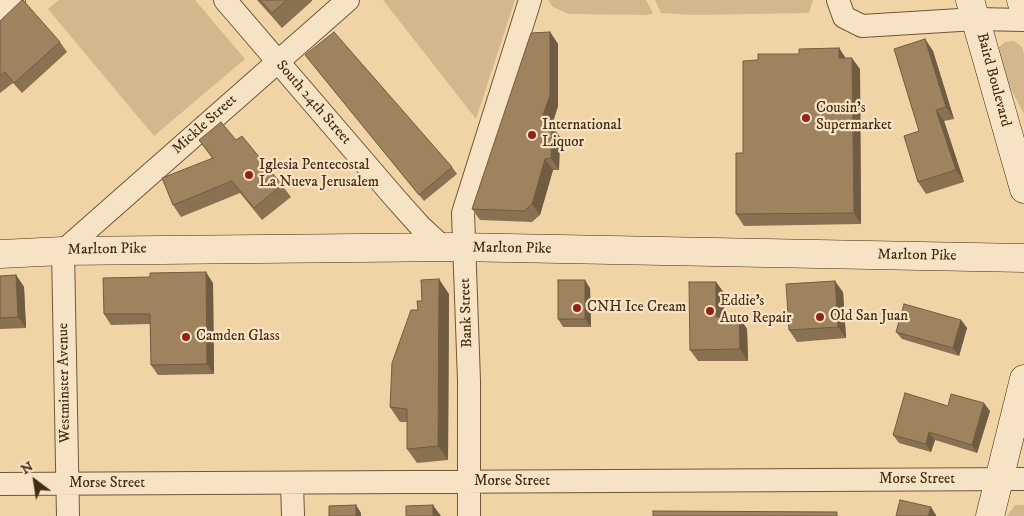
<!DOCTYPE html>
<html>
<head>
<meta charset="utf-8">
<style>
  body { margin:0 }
  #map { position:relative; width:1024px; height:516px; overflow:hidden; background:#f1d4a6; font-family:"IM FELL DW Pica",serif }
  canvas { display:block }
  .north { position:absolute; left:10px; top:456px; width:50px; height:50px; -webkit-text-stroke:4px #f6e3c5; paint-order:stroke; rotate:329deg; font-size:14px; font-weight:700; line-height:20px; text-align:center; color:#462c12 }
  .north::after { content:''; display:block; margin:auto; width:18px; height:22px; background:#462c12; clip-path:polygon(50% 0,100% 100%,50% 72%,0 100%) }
</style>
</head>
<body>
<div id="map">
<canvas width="1024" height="516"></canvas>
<div class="north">N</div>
</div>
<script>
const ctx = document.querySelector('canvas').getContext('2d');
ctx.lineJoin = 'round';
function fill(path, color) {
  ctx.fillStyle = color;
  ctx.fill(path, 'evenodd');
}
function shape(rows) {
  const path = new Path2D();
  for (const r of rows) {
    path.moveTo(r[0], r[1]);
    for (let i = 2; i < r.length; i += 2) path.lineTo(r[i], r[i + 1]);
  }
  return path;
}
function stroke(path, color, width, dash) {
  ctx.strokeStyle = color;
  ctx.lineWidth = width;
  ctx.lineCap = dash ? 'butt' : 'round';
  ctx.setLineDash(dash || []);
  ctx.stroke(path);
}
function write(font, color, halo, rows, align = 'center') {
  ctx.font = font + ' "IM FELL DW Pica",serif';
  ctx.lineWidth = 4.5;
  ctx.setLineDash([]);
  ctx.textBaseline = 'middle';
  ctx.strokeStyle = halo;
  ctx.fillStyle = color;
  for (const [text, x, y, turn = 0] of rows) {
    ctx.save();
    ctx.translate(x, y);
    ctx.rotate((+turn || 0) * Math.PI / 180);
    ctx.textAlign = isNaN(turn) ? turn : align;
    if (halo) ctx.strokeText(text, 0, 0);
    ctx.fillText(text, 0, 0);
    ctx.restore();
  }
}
fill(shape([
  [59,0,195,0,245,59,154,136,48,9],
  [383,0,515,0,476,119],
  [548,0,646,0,653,13,648,15,569,14,553,7],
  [655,0,813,0,809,13,693,15,661,13],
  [1014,41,1022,47,1024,54,1024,114,1001,70,997,56,998,48,1005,42],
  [1015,505,1024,505,1024,516,1007,516]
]), '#d4b78d');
const street = shape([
  [225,0,395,198,420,226,444,248],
  [838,0,844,17,862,26,976,19,1024,20],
  [0,12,14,0],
  [292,483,293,516],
  [0,484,1024,479],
  [68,516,63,251,348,0],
  [469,516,469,381,463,213,530,0]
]);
const secondary = shape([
  [970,0,1024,189],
  [1021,0,1024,9],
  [0,254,63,251,456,247,1024,258],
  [990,516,1024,379]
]);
stroke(street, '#715637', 24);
stroke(secondary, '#462c12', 29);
stroke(street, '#f6e3c5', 22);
stroke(secondary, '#f6e3c5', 28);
fill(shape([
  [257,0,312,0,312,1,282,28],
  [0,21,60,42,67,52,22,93,13,83,0,93],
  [550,32,558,44,558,106,552,126,560,137,559,170,553,170,540,215,532,222,480,220,472,209],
  [925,39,933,51,954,119,944,121,964,182,926,194,918,182,919,131],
  [839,48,845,58,860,69,861,224,744,226,736,214,743,153,758,60],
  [305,55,452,167,457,174,424,201],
  [199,140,236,140,282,185,291,197,262,220,240,193,181,217,173,205,212,158],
  [16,275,24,287,26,328,0,329,0,276],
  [716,282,724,293,724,317,739,317,747,329,748,361,698,361,690,350],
  [213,283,214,374,158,375,151,365,150,324,111,325,104,314],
  [590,288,591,327,563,327,558,319],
  [843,292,846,338,797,342,789,330],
  [449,294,448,460,417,463,407,449,407,422,400,422,390,407,418,310,422,301],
  [961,320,967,328,959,356,902,339,896,332],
  [948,406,990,411,977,453,935,440,931,452,899,443,893,435]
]), '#897152');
fill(shape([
  [550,32,558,44,558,106,549,132,541,121],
  [925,39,933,51,954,119,946,107],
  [839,48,847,60,839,58],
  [852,58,860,69,861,224,854,213],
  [936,110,944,121,964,182,956,170],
  [552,126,560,137,559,170,551,158],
  [545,159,553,170,540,215,532,204],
  [206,272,213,283,214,374,207,364],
  [16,275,24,287,26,328,18,317],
  [439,279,449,294,448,460,438,446],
  [585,280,590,288,591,327,585,319],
  [835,281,843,292,846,338,838,327],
  [716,282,724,293,724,329,716,317],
  [739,317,747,329,748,361,740,349],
  [961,320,967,328,959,356,953,348],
  [984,403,990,411,977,453,972,445],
  [929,432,935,440,931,452,926,444],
  [356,505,361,513,361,516,356,516],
  [433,505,441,516,433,516],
  [931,507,936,515,936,516,928,516]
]), '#6f5c42');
const building = shape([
  [22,0,23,0,60,42,14,83,5,72,0,76,0,21,22,0],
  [260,0,287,0,272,13,260,0],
  [334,32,452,167,419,195,305,55,334,32],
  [550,32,550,95,541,121,552,126,551,158,545,159,532,204,524,211,472,209,531,33,550,32],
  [925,39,946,107,936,110,956,170,918,182,904,136,919,131,894,49,925,39],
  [839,48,839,58,852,58,854,213,736,214,736,153,743,153,743,61,758,60,758,54,799,54,799,49,839,48],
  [221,122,236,140,242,136,282,185,254,208,232,181,173,205,162,178,213,158,199,140,221,122],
  [206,272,207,364,151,365,150,314,104,314,103,278,150,277,150,273,206,272],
  [16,275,18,317,0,318,0,276,16,275],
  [439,279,438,446,407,449,407,409,390,407,392,363,411,310,418,310,417,301,422,301,421,280,439,279],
  [558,280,585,280,585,319,558,319,558,280],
  [835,281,838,327,789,330,786,284,835,281],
  [689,282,716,282,716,317,739,317,740,349,690,350,689,282],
  [904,304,961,320,953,348,896,332,904,304],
  [905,393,948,406,951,394,984,403,972,445,929,432,926,444,893,435,905,393],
  [900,500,931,507,928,516,896,516,900,500],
  [356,505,356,516,329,516,329,506,356,505],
  [433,505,433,516,406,516,406,506,433,505],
  [653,511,837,512,837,516,653,516,653,511]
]);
fill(building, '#9f835f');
stroke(building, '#6f5c42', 1);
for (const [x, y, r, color] of [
  [806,118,5,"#8f2418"],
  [532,135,5,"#8f2418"],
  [249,175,5,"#8f2418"],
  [577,308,5,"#8f2418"],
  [710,311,5,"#8f2418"],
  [820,317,5,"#8f2418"],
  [186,337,5,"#8f2418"]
]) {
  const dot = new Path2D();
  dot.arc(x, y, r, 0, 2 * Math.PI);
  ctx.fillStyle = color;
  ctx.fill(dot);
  stroke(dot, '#f6e3c5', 2);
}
write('15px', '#462c12', '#f6e3c5', [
  ["Baird Boulevard",993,80,75],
  ["South 24th Street",313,103,49],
  ["Mickle Street",205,125,-42],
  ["Marlton Pike",512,249,1],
  ["Marlton Pike",107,250,-1],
  ["Marlton Pike",917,256,1],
  ["Bank Street",467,313,-92],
  ["Westminster Avenue",65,383,-91],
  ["Morse Street",917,480],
  ["Morse Street",512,482],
  ["Morse Street",107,484]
]);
write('15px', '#462c12', '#f6e3c5', [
  ["Cousin's",816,109],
  ["Supermarket",816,126],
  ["International",542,126],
  ["Liquor",542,143],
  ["Iglesia Pentecostal",259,166],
  ["La Nueva Jerusalem",259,183],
  ["Eddie's",720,302],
  ["Auto Repair",720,319],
  ["CNH Ice Cream",587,308],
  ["Old San Juan",830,317],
  ["Camden Glass",196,337]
], 'left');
</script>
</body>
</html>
